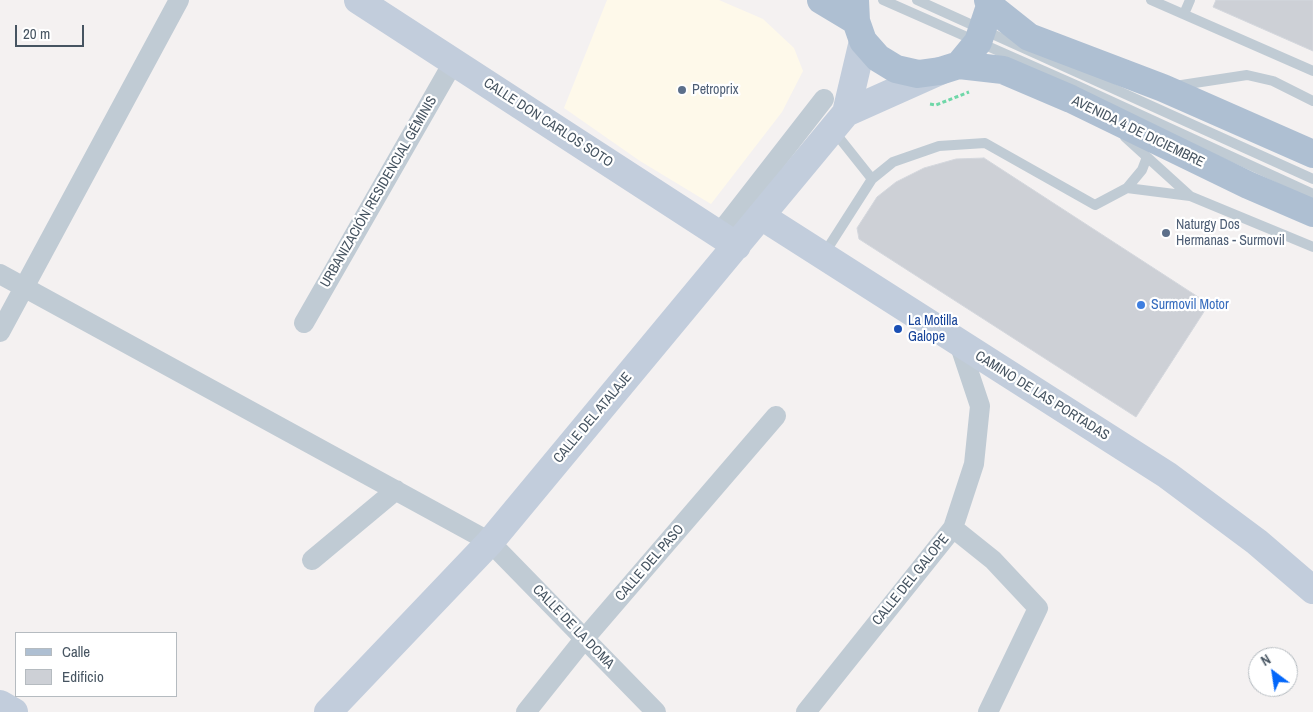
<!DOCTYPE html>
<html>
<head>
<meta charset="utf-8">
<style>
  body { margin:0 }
  #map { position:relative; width:1313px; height:712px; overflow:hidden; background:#f4f1f1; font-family:"Archivo Narrow",sans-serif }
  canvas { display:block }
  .legend { position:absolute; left:15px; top:632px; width:162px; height:65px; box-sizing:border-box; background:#fff; border:1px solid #b5bbc0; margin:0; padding:6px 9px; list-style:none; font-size:15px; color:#465461 }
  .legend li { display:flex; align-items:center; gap:10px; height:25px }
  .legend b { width:25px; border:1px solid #b5bbc0 }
  .north { position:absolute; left:1248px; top:647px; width:50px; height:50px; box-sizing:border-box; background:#fff; border:1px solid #b5bbc0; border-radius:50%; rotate:329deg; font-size:14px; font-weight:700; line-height:20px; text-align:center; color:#465461 }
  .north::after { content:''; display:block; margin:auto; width:18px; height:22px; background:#0467fa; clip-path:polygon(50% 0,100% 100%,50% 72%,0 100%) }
  .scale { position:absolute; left:15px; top:25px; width:69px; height:22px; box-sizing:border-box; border:2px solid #465461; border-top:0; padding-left:6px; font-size:15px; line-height:18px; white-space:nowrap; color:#465461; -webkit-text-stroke:4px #fff; paint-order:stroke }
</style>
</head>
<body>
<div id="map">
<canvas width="1313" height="712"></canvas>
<ul class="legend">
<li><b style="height:6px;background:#aebfd2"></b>Calle</li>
<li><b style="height:14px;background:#cdd0d6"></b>Edificio</li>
</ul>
<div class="north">N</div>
<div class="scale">20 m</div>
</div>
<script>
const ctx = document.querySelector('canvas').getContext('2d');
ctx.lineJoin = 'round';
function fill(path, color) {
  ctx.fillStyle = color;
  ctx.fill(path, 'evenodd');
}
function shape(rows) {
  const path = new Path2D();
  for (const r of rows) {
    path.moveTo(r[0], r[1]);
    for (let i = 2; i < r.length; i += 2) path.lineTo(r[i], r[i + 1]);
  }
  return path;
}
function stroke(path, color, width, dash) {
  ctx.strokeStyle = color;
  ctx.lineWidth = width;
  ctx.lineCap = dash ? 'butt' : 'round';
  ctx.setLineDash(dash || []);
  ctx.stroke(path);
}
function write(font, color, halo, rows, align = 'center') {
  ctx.font = font + ' "Archivo Narrow",sans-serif';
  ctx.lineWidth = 4.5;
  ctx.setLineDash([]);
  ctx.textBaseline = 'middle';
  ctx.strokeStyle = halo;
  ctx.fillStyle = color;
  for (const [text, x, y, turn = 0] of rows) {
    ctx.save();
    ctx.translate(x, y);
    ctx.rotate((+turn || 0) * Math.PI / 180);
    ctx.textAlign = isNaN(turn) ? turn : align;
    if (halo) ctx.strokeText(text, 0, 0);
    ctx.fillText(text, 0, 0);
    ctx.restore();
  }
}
fill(shape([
  [607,0,719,0,763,19,794,48,803,71,782,112,711,204,640,161,564,108]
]), '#fef9ea');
const building = shape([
  [1216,0,1313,0,1313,51,1213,7,1216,0],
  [984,158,1209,304,1136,417,859,239,857,228,877,197,896,182,924,168,956,159,984,158]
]);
fill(building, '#cdd0d6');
stroke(building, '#d4d7dd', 1);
stroke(shape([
  [930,104,936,105,969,92]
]), '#6fd7a8', 3, [4, 2.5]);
stroke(shape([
  [883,0,1078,86,1313,194],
  [917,0,1313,179],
  [1151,0,1313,71],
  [1184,14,1190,0],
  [1175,86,1247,75,1273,81,1313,101],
  [833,130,872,179],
  [1125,137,1190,196,1313,247],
  [1127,188,1190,196],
  [824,254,872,179,893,162,939,146,985,143,1095,205,1127,188,1142,170,1147,157]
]), '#c0cbd4', 10);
stroke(shape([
  [719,234,824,99],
  [0,274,490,542,656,712],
  [304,323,454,61],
  [0,332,179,0],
  [953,528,993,560,1038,608,988,712],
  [312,560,396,490],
  [526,712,585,638,776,416],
  [806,712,953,528,974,464,980,406,959,343]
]), '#c0cbd4', 20);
stroke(shape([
  [358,0,737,246],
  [846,113,940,71],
  [761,216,1167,475,1257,542,1313,590],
  [0,704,14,712],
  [328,712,490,542,846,113,863,41]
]), '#c2cddc', 28);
stroke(shape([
  [821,0,856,21],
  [855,0,856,21,863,41,878,58,896,69,918,74,940,71,959,65,978,42,990,6,988,0],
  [990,6,1029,37,1163,88,1313,154],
  [959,65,1003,70,1071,99,1248,185,1313,213]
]), '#aebfd2', 28);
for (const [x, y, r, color] of [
  [682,90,5,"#5c6f8a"],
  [1166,233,5,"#5c6f8a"],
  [1141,305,5,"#3f7fe0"],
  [898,329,5,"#1a4fb4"]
]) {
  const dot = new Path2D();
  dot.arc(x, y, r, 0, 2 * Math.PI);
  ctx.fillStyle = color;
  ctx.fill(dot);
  stroke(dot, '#fff', 2);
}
write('14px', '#4e5e75', '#fff', [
  ["Petroprix",692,90],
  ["Naturgy Dos",1176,225],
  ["Hermanas - Surmovil",1176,241]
], 'left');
write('14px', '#465461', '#fff', [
  ["CALLE DON CARLOS SOTO",548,123,33],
  ["AVENIDA 4 DE DICIEMBRE",1138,132,26],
  ["URBANIZACIÓN RESIDENCIAL GÉMINIS",379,192,-60],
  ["CAMINO DE LAS PORTADAS",1042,396,32],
  ["CALLE DEL ATALAJE",593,418,-50],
  ["CALLE DEL PASO",650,563,-49],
  ["CALLE DEL GALOPE",911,580,-51],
  ["CALLE DE LA DOMA",573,627,46]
]);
write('14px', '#366cbe', '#fff', [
  ["Surmovil Motor",1151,305]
], 'left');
write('14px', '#164399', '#fff', [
  ["La Motilla",908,321],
  ["Galope",908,337]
], 'left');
</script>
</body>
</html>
